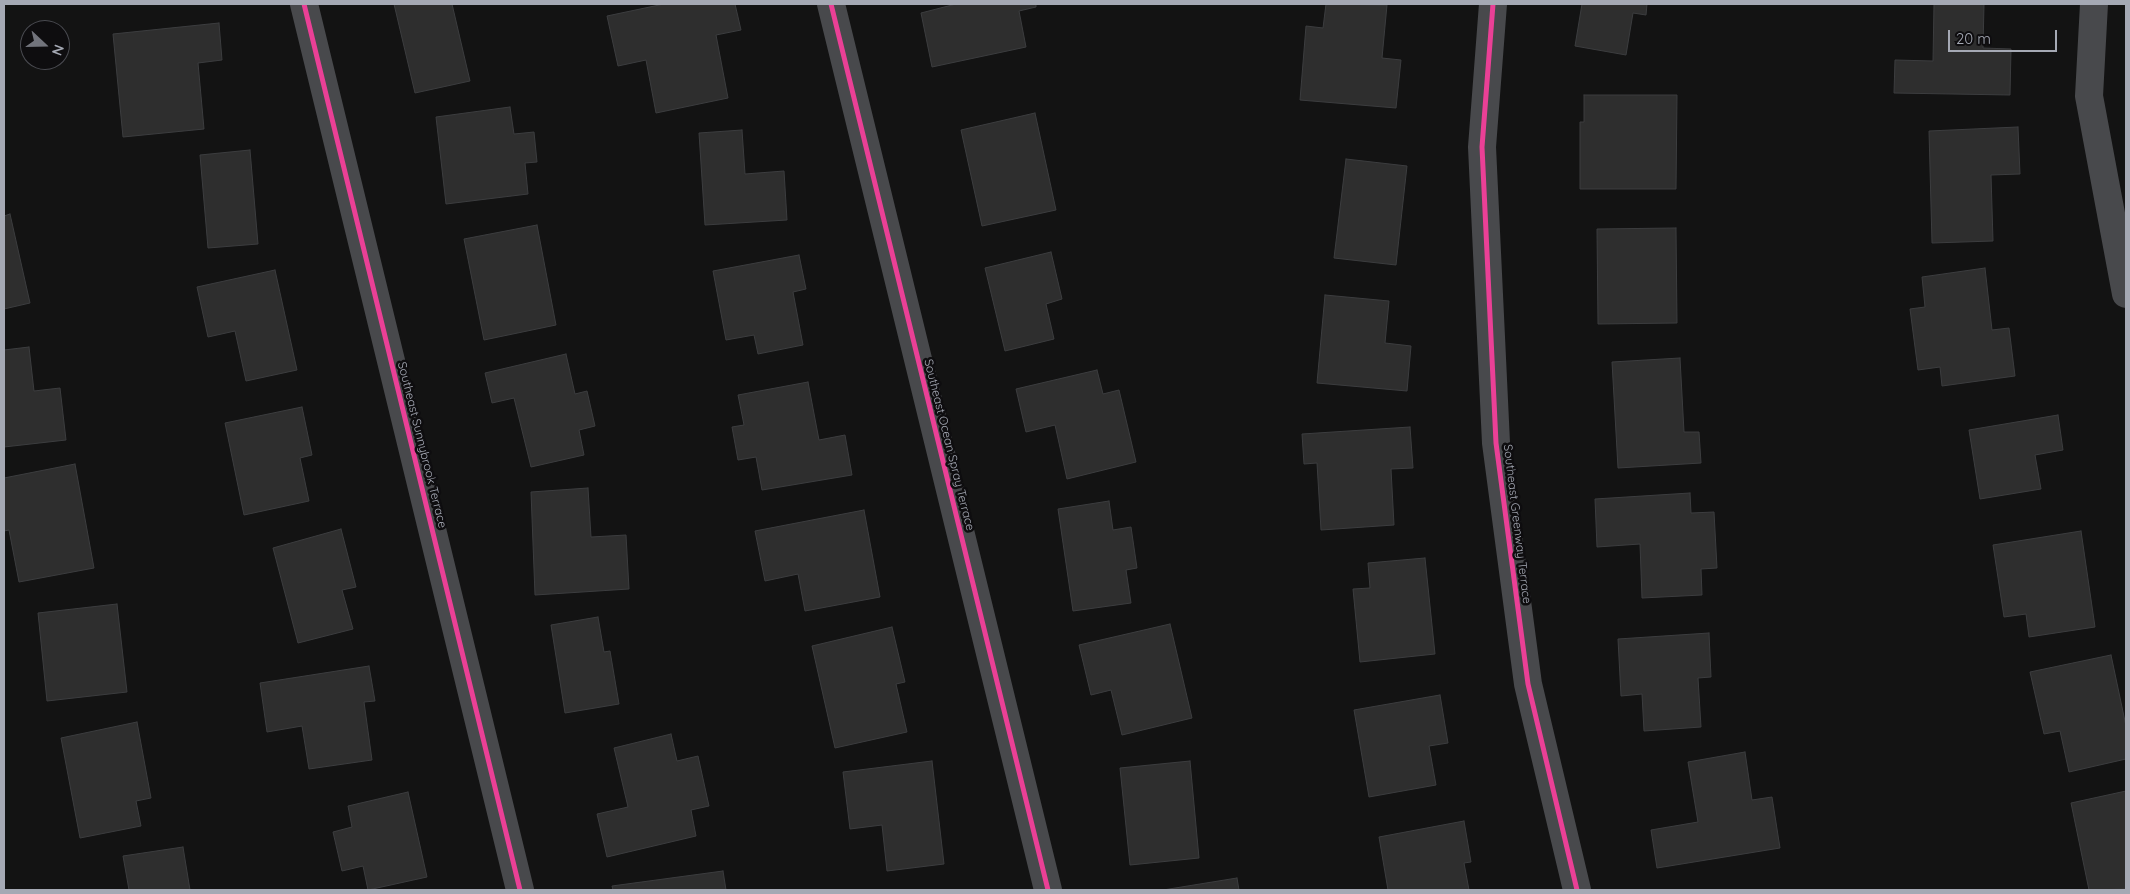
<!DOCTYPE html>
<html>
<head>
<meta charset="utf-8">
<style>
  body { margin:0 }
  #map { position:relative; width:2130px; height:894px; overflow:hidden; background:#131313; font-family:Quicksand,sans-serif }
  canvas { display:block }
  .frame { position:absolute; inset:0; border:5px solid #a5a9b4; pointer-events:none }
  .north { position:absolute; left:20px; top:20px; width:50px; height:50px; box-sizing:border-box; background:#0e0d0f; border:1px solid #4a4b51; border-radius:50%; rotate:111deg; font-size:14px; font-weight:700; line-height:20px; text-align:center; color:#a5a9b4 }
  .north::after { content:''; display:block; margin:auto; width:18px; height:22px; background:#72747c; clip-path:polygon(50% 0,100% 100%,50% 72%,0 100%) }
  .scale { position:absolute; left:1948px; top:30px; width:109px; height:22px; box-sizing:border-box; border:2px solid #a5a9b4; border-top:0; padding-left:6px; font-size:15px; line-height:18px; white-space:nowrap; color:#a5a9b4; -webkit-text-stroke:4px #0e0d0f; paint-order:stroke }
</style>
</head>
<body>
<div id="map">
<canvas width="2130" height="894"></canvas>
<div class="frame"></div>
<div class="north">N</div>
<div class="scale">20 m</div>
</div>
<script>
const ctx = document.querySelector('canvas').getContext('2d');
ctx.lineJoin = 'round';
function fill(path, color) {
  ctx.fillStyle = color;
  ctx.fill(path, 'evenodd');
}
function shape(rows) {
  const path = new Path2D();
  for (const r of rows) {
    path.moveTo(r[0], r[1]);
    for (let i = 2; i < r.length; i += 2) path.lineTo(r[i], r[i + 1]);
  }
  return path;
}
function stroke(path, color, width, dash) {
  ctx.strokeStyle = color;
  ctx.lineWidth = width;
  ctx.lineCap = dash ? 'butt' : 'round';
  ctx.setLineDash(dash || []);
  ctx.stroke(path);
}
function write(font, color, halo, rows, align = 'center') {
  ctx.font = font + ' Quicksand,sans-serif';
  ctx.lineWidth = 5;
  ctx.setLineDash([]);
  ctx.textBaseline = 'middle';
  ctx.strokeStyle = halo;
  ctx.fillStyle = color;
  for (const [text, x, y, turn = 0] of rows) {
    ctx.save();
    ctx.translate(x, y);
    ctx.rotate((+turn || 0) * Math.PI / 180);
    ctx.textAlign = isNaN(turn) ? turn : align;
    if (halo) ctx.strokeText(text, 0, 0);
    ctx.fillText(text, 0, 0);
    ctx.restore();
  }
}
const building = shape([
  [394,4,452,4,470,81,415,93,394,4],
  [664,4,735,4,741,30,716,35,728,98,656,113,646,60,618,66,607,16,664,4],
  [956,4,1036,4,1036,7,1019,11,1026,47,932,67,921,13,956,4],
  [1326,4,1387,5,1382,58,1401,60,1396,108,1300,100,1306,26,1323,28,1326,4],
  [1582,4,1647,4,1646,15,1633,13,1626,55,1575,46,1582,4],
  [1934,4,1984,4,1983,48,2011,49,2010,95,1894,93,1895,60,1933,61,1934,4],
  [219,23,222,60,198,63,204,129,123,137,113,34,219,23],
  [1584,95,1677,95,1676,189,1580,189,1580,122,1584,122,1584,95],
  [510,107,514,134,534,132,537,162,525,163,528,194,446,204,436,117,510,107],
  [1035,113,1056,210,982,226,961,130,1035,113],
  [2018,127,2020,174,1991,175,1993,241,1932,243,1929,131,2018,127],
  [742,130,745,174,784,171,787,220,705,225,699,133,742,130],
  [250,150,258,244,208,248,200,155,250,150],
  [1346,159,1407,166,1396,265,1334,258,1346,159],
  [10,214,30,303,4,309,4,216,10,214],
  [537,225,556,325,484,340,464,239,537,225],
  [1676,228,1677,323,1598,324,1597,229,1676,228],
  [1051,252,1062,299,1046,304,1054,339,1005,351,985,268,1051,252],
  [799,255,806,289,793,292,803,345,758,354,754,335,726,340,713,271,799,255],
  [1985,268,1992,330,2009,328,2015,376,1942,386,1940,367,1918,370,1910,309,1925,307,1922,277,1985,268],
  [275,270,297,370,246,381,235,331,208,337,197,287,275,270],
  [1325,295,1389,301,1385,343,1411,346,1407,391,1317,383,1325,295],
  [29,347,34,391,60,388,66,440,4,447,4,350,29,347],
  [566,354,575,394,587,391,595,426,579,430,584,455,531,467,514,398,492,403,485,373,566,354],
  [1680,358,1684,432,1699,432,1701,463,1618,468,1612,362,1680,358],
  [1097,370,1103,394,1119,390,1136,462,1067,479,1055,425,1026,432,1016,389,1097,370],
  [808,382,819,440,845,435,852,475,762,490,756,457,738,460,732,427,744,425,738,395,808,382],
  [302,407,312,455,300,458,309,501,244,515,225,423,302,407],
  [2058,415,2063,450,2035,455,2041,489,1980,499,1969,430,2058,415],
  [1410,427,1413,468,1391,469,1394,525,1321,530,1317,463,1304,464,1302,434,1410,427],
  [75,464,94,568,19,582,9,530,4,531,4,478,75,464],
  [588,488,591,537,626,535,629,589,535,595,531,492,588,488],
  [1690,493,1691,513,1714,512,1717,568,1701,569,1702,595,1642,598,1640,544,1597,547,1595,499,1690,493],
  [1109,501,1113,530,1131,527,1137,568,1126,570,1131,603,1073,611,1058,509,1109,501],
  [864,510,880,597,805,611,798,574,765,581,755,531,864,510],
  [341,529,356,587,342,590,353,629,298,643,273,548,341,529],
  [2081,531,2095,627,2029,637,2026,614,2004,617,1993,545,2081,531],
  [1425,558,1435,654,1360,662,1353,589,1370,588,1368,563,1425,558],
  [117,604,127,692,47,701,38,613,117,604],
  [598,617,604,652,610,651,619,704,565,713,551,625,598,617],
  [1170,624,1192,718,1122,735,1111,690,1091,695,1079,645,1170,624],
  [892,627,905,682,896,684,907,732,835,748,812,646,892,627],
  [1709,633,1711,677,1698,678,1701,727,1644,731,1642,694,1621,696,1618,639,1709,633],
  [2111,655,2126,726,2126,759,2069,772,2060,731,2044,734,2030,672,2111,655],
  [369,666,375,701,364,702,372,760,309,769,302,726,267,732,260,683,369,666],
  [1440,695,1448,743,1429,746,1436,785,1369,797,1354,710,1440,695],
  [137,722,151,798,136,801,141,826,80,838,61,738,137,722],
  [671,734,677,761,698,756,709,806,691,810,696,836,607,857,597,814,628,807,614,748,671,734],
  [1745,752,1752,800,1772,797,1780,848,1657,868,1651,830,1698,822,1688,762,1745,752],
  [932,761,944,864,887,871,882,825,850,829,843,772,932,761],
  [1190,761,1199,858,1130,865,1120,768,1190,761],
  [2126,791,2126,889,2089,890,2071,803,2126,791],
  [408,792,427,877,368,890,363,866,342,871,333,832,352,827,348,806,408,792],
  [1464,821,1471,862,1464,863,1469,890,1388,890,1379,837,1464,821],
  [183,847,190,890,129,890,123,856,183,847],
  [723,871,726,890,613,890,612,886,723,871],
  [1237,878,1239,890,1163,890,1237,878]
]);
fill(building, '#2e2e2e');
stroke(building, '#3c3d3f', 1);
stroke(shape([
  [304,4,520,890],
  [831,4,1048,890],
  [1493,4,1482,147,1496,443,1528,684,1577,890],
  [2094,4,2089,96,2126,294]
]), '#48494c', 28);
stroke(shape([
  [304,4,520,890],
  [831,4,1048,890],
  [1493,4,1482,147,1496,443,1528,684,1577,890]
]), '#ea4096', 5);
write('12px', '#a5a9b4', '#0e0d0f', [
  ["Southeast Sunnybrook Terrace",422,445,76],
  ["Southeast Ocean Spray Terrace",949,445,76],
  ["Southeast Greenway Terrace",1517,524,83]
]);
</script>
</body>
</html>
